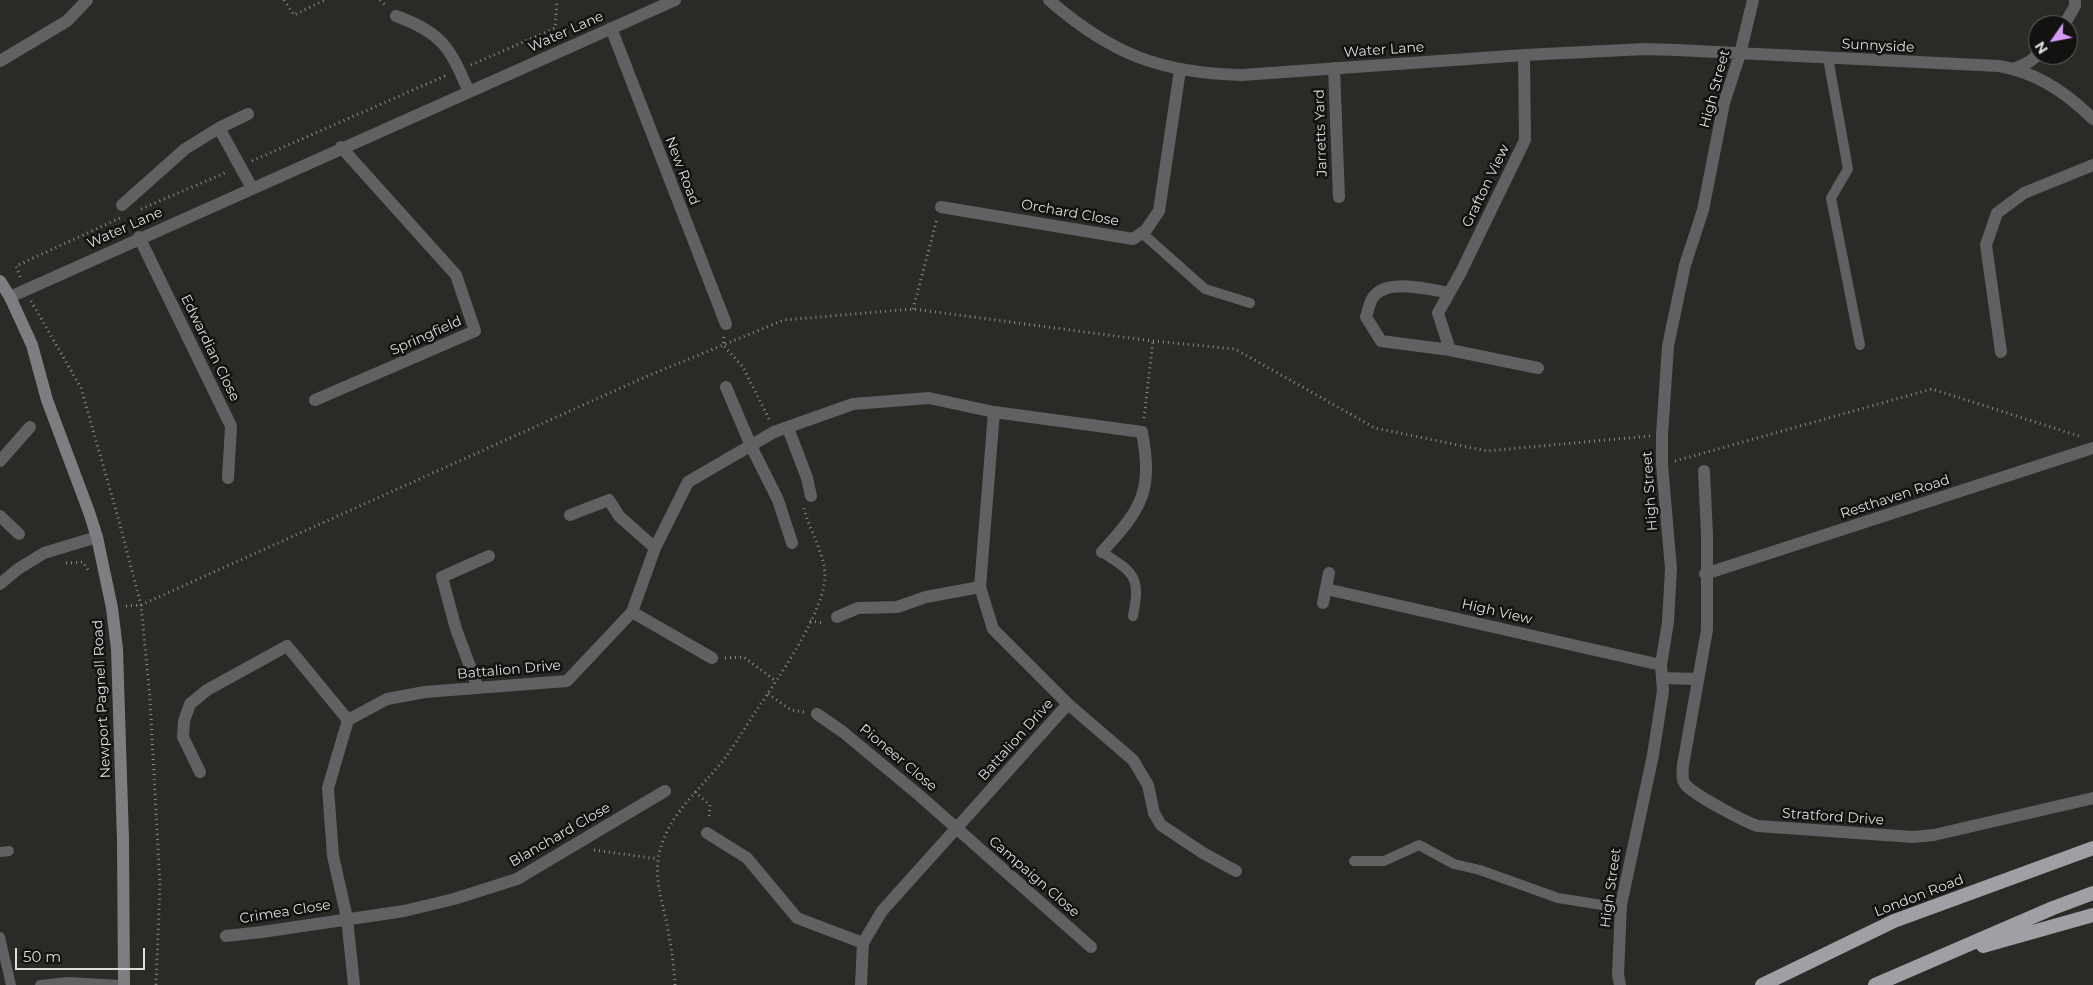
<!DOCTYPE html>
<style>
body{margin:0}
#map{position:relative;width:2093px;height:985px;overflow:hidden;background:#292b26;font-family:Montserrat,sans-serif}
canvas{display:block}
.north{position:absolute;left:2028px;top:15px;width:50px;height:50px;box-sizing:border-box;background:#121311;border:1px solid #636461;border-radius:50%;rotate:237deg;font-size:14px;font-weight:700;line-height:20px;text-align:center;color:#dcdeda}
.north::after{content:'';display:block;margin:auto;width:18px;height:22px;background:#d79bf9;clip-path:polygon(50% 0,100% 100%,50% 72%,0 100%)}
.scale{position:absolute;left:15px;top:948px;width:130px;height:22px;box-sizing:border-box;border:2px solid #dcdeda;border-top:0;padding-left:6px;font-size:15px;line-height:18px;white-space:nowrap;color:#dcdeda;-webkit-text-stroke:4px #121311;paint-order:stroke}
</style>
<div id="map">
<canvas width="2093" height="985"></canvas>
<div class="north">N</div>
<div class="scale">50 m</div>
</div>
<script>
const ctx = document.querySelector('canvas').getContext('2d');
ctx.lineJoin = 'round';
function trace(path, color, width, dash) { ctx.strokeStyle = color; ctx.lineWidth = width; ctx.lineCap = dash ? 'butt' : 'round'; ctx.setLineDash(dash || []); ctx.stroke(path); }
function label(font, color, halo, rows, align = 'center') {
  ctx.font = font + ' Montserrat,sans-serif'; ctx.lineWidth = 5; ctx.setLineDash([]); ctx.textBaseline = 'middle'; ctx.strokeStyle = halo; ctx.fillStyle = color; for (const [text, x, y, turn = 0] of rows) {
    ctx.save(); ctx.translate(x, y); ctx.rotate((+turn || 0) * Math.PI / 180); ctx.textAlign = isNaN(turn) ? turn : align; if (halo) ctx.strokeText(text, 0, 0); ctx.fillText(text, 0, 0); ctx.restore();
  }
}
trace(new Path2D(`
 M284,0L294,15L325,0
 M380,0L387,7
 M471,65L555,28L557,0
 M252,161L447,75
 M141,209L227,172
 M20,277L16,266L120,218
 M31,301L81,388L117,514L141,605L150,699L160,885L156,985
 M913,309L937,219
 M724,337L723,345L743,367L769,419
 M1144,418L1153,341
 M1675,461L1932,389L2079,436
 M66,563L83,562L88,570
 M126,606L141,605L645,377L784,320L913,309L1153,341L1235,349L1375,428L1487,451L1650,436
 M810,621L824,623
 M725,658L744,657L776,681
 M768,694L791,710L804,712
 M695,792L710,805L709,820
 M594,850L658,859
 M675,985C674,965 671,945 667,925C662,900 653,876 660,850C670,812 702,788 725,758C736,743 746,726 756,711C777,680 827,609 825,573C823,550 809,530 804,508`), '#8a8c88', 3, [1, 4]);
trace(new Path2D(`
 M1828,58L1848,169L1831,198L1860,345
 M1142,233L1205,289L1250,303
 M1102,552C1134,573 1141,576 1133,616
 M0,852L9,851
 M1354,861H1384L1419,845L1454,864L1480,870L1558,898L1621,908
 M0,937L11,985
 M40,985L67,982L122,985`), '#616063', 10);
trace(new Path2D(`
 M1049,0C1111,54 1160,73 1242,75L1524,55L1645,49L1677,50L1999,66C2036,72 2067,93 2093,119
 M396,16C443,33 450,48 469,92
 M2064,25L2075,6V0
 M611,28L726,324
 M0,61L67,21L87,0
 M1334,68L1339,197
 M2014,69L2029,62L2038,55
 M219,128L248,114
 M122,205L185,149L219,128L252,188
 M941,207L1133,239L1146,230L1159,211L1180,70
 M139,237L231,426L228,478
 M1449,293C1429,289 1384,277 1372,299C1369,304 1368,312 1366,317L1381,341L1450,350L1538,368
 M10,297C231,196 453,98 675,0
 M1450,350L1438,313L1461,272L1525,140L1524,55
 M2001,352L1986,245L1997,213L2024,193L2093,165
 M726,387L751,446L778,500L792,543
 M315,400L475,331L456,275L341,147
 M994,412L1142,432C1153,492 1142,508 1102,552
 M788,428L807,478L811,496
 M0,461L30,427
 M1704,471L1707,534V630L1683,765C1683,771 1681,779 1685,784C1692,794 1745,822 1758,826L1913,837L1934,835L2093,798
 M570,515L609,500L619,516L655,548
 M0,516L19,534
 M1705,574L2093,448
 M0,584L18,569L44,553L97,537
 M1326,589L1661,665
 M1323,603L1329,573
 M632,612L712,658
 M837,617L858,608L897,607L926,597L980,587
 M1663,678L1698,679
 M478,688L456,629L442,577L489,556
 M1068,704L1133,760L1148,785L1154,813L1161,825L1203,853L1236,871
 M817,714L843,732L920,796L1091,947
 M200,772L183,737L184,721L190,704L207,690L287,646L348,720
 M707,833L747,858L797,918L863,943
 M226,936L262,932L404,911L454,899L517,879L665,791
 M354,985L347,918L333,856L328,788L348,720L387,699L425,692L567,681L632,612L655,548L688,482L774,432L853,404L929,398L994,412L980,587L993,629L1068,704L882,911L863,943L861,985
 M1620,985L1618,975L1621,905L1653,755L1663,691L1661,665L1668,622L1671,569L1662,464V435L1668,346L1685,265L1703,210L1724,103L1740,54L1753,0`), '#616063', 12);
trace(new Path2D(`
 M0,281L10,297L32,345L47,400L89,512L97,537L112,608L117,649L123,840L124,985`), '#807d82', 12);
trace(new Path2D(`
 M1983,946L2093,915
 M1762,985L1894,921L2093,848
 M1875,985L2053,908L2093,893`), '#a29ea5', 14);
label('14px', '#dcdeda', '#121311', [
 ["Water Lane",566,32,-24],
 ["Sunnyside",1878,46,3],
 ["Water Lane",1384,50,-4],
 ["High Street",1715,89,-75],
 ["Jarretts Yard",1321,133,-92],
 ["New Road",682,171,69],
 ["Grafton View",1486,186,-64],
 ["Orchard Close",1070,213,10],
 ["Water Lane",125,228,-24],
 ["Springfield",426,336,-24],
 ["Edwardian Close",210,348,64],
 ["High Street",1650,491,-94],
 ["Resthaven Road",1895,497,-18],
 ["High View",1497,612,13],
 ["Battalion Drive",509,670,-5],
 ["Newport Pagnell Road",102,699,-93],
 ["Battalion Drive",1016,740,-48],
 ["Pioneer Close",898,758,40],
 ["Stratford Drive",1833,817,4],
 ["Blanchard Close",560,835,-30],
 ["Campaign Close",1034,877,41],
 ["High Street",1611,888,-82],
 ["London Road",1919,896,-21],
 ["Crimea Close",285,912,-9]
]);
</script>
